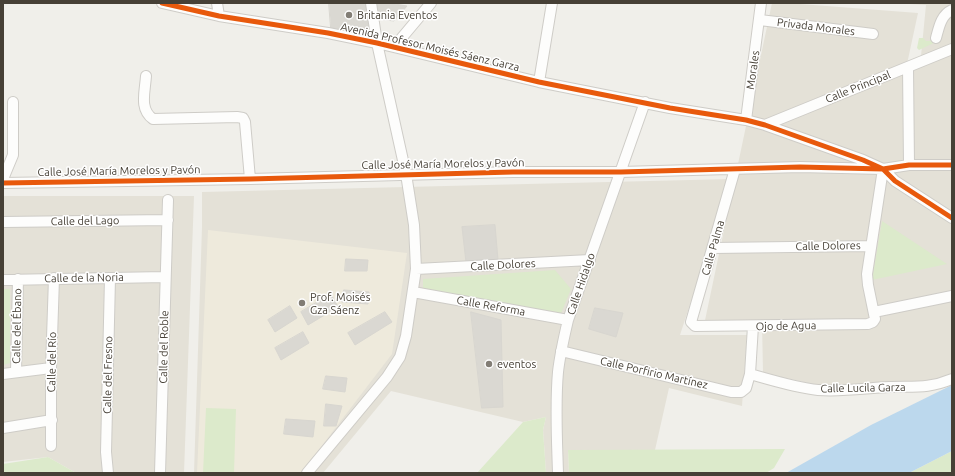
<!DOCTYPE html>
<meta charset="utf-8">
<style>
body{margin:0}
#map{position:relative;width:955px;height:476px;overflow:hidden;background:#f0efea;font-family:Ubuntu,sans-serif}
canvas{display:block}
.frame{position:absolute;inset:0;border:4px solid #464036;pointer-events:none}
</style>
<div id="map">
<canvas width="955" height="476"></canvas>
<div class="frame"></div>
</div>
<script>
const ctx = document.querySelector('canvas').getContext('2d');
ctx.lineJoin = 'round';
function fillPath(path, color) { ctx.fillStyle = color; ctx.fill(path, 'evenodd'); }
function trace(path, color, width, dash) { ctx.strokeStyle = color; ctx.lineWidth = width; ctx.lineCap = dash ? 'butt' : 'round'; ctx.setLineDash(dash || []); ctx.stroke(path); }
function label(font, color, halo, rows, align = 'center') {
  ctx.font = font + ' Ubuntu,sans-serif'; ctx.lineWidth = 3; ctx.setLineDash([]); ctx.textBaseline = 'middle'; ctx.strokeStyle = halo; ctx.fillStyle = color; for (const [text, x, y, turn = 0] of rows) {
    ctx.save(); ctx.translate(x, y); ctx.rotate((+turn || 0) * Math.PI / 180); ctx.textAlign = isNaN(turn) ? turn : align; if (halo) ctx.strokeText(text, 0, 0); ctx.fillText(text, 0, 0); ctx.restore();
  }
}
fillPath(new Path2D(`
 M772,3H787L918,13L907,64L952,47V375L947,378L840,390L763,373L762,322L704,325Z
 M892,3H952V44L921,56L926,5Z
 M731,179L680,335H747L742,406L669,388L655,450H568L569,473H546L543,430L546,417L523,422L391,391L323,473H194L202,227V192Z
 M3,196H194L184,473H76L48,457L3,462Z`), '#e4e1d7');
fillPath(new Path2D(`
 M208,230L407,253L392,354L301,473H197Z`), '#eeeadc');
fillPath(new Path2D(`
 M919,38H923L926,41H929L936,38L938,41L919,50L917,48Z
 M882,221L947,264L872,280Z
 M555,270L571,289L560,316L423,289V279Z
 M3,289H10V363L3,365Z
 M206,408L236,409L234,473H203Z
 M546,417L543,430L546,473H477L523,422Z
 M785,449L774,468L766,473H569L568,450Z
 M952,451V473H909Z
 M48,457L76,473H3V464Z`), '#dceacb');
fillPath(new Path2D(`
 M952,385V451L909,473H786L871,425Z`), '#bcd8ed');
const building = new Path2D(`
 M329,3H366L369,33L331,28Z
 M376,3H389L407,6L394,21L378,19Z
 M495,225L498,260L466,262L462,227Z
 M346,259L368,260L367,271H345Z
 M344,290L369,292L368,304L342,302Z
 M331,294L338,307L308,325L301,312Z
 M290,306L297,318L275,332L268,320Z
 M595,308L623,313L616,337L589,329Z
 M385,312L392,322L355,345L348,333Z
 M471,312L501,320L503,407L482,408Z
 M303,332L309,343L281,360L275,348Z
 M326,376L347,378L345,392L323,389Z
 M326,404L342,406L336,426H324Z
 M286,419L315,421L313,437L284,434Z`);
fillPath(building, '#dad8d2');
trace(building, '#d8d6d0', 1);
const minor = new Path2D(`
 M162,3L219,16L328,33L377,43L539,82L670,108L746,120L765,125L863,160L883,169L895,181L952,218
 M217,3L219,16
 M760,20L873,34
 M936,38C939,27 941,15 952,10
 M394,47L431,3
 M908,67L909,165
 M146,76C145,92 139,109 153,119L237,117L243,118L245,122L250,179
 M539,82L552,3
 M746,120L761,3
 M765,125L952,49
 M735,169L691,322L695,326L868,324L873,322L875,319L868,285L867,274L883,169
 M3,179L13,155V102
 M3,183L250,179L513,172H621L800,167L883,169L909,165H952
 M3,222L168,220
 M713,248L871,246
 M416,269L590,260
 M3,280L165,277
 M413,292L568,320
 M874,312L952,296
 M561,351L731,392H741L746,388L750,374L753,326
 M16,372L18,279
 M3,374L51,368
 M750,374C771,380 797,388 818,390C842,392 866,388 889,387C914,386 928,389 952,379
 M3,428L52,420
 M51,446V368L54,278
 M108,473L106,452L110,278
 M160,473L168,200
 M307,473L387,377L400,357L406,336L416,269L414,225L406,174L377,43L371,3
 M558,473C557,439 555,405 558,372C560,354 564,337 568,320L645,102`);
trace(minor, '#ceccc7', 12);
trace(minor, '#fdfdfc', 10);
trace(new Path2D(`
 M162,3L219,16L328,33L377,43L539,82L670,108L746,120L765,125L863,160L883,169L895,181L952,218
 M3,183L250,179L513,172H621L800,167L883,169L909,165H952`), '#e8590c', 5);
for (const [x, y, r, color] of [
 [349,15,4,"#827d75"],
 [302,303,4,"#827d75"],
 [489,364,4,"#827d75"]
]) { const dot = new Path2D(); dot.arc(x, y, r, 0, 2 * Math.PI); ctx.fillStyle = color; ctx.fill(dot); trace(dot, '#fff', 1.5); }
label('11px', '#464036', '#fff', [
 ["Britania Eventos",357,15],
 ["Prof. Moisés",310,297],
 ["Gza Sáenz",310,310],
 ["eventos",497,364]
], 'left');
label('11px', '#464036', '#fff', [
 ["Privada Morales",816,27,7],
 ["Avenida Profesor Moisés Sáenz Garza",430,47,13],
 ["Morales",753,70,-82],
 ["Calle Principal",858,87,-22],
 ["Calle José María Morelos y Pavón",443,164,-1],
 ["Calle José María Morelos y Pavón",119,171,-1],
 ["Calle del Lago",85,221,-1],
 ["Calle Dolores",828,246,-1],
 ["Calle Palma",713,248,-74],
 ["Calle Dolores",503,265,-3],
 ["Calle de la Noria",84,278,-1],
 ["Calle Hidalgo",581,284,-71],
 ["Calle Reforma",491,306,10],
 ["Calle del Ébano",17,326,-89],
 ["Ojo de Agua",786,326,-1],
 ["Calle del Roble",164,347,-89],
 ["Calle del Río",52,362,-89],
 ["Calle Porfirio Martínez",654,373,13],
 ["Calle del Fresno",108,375,-89],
 ["Calle Lucila Garza",863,388,-1]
]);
</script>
